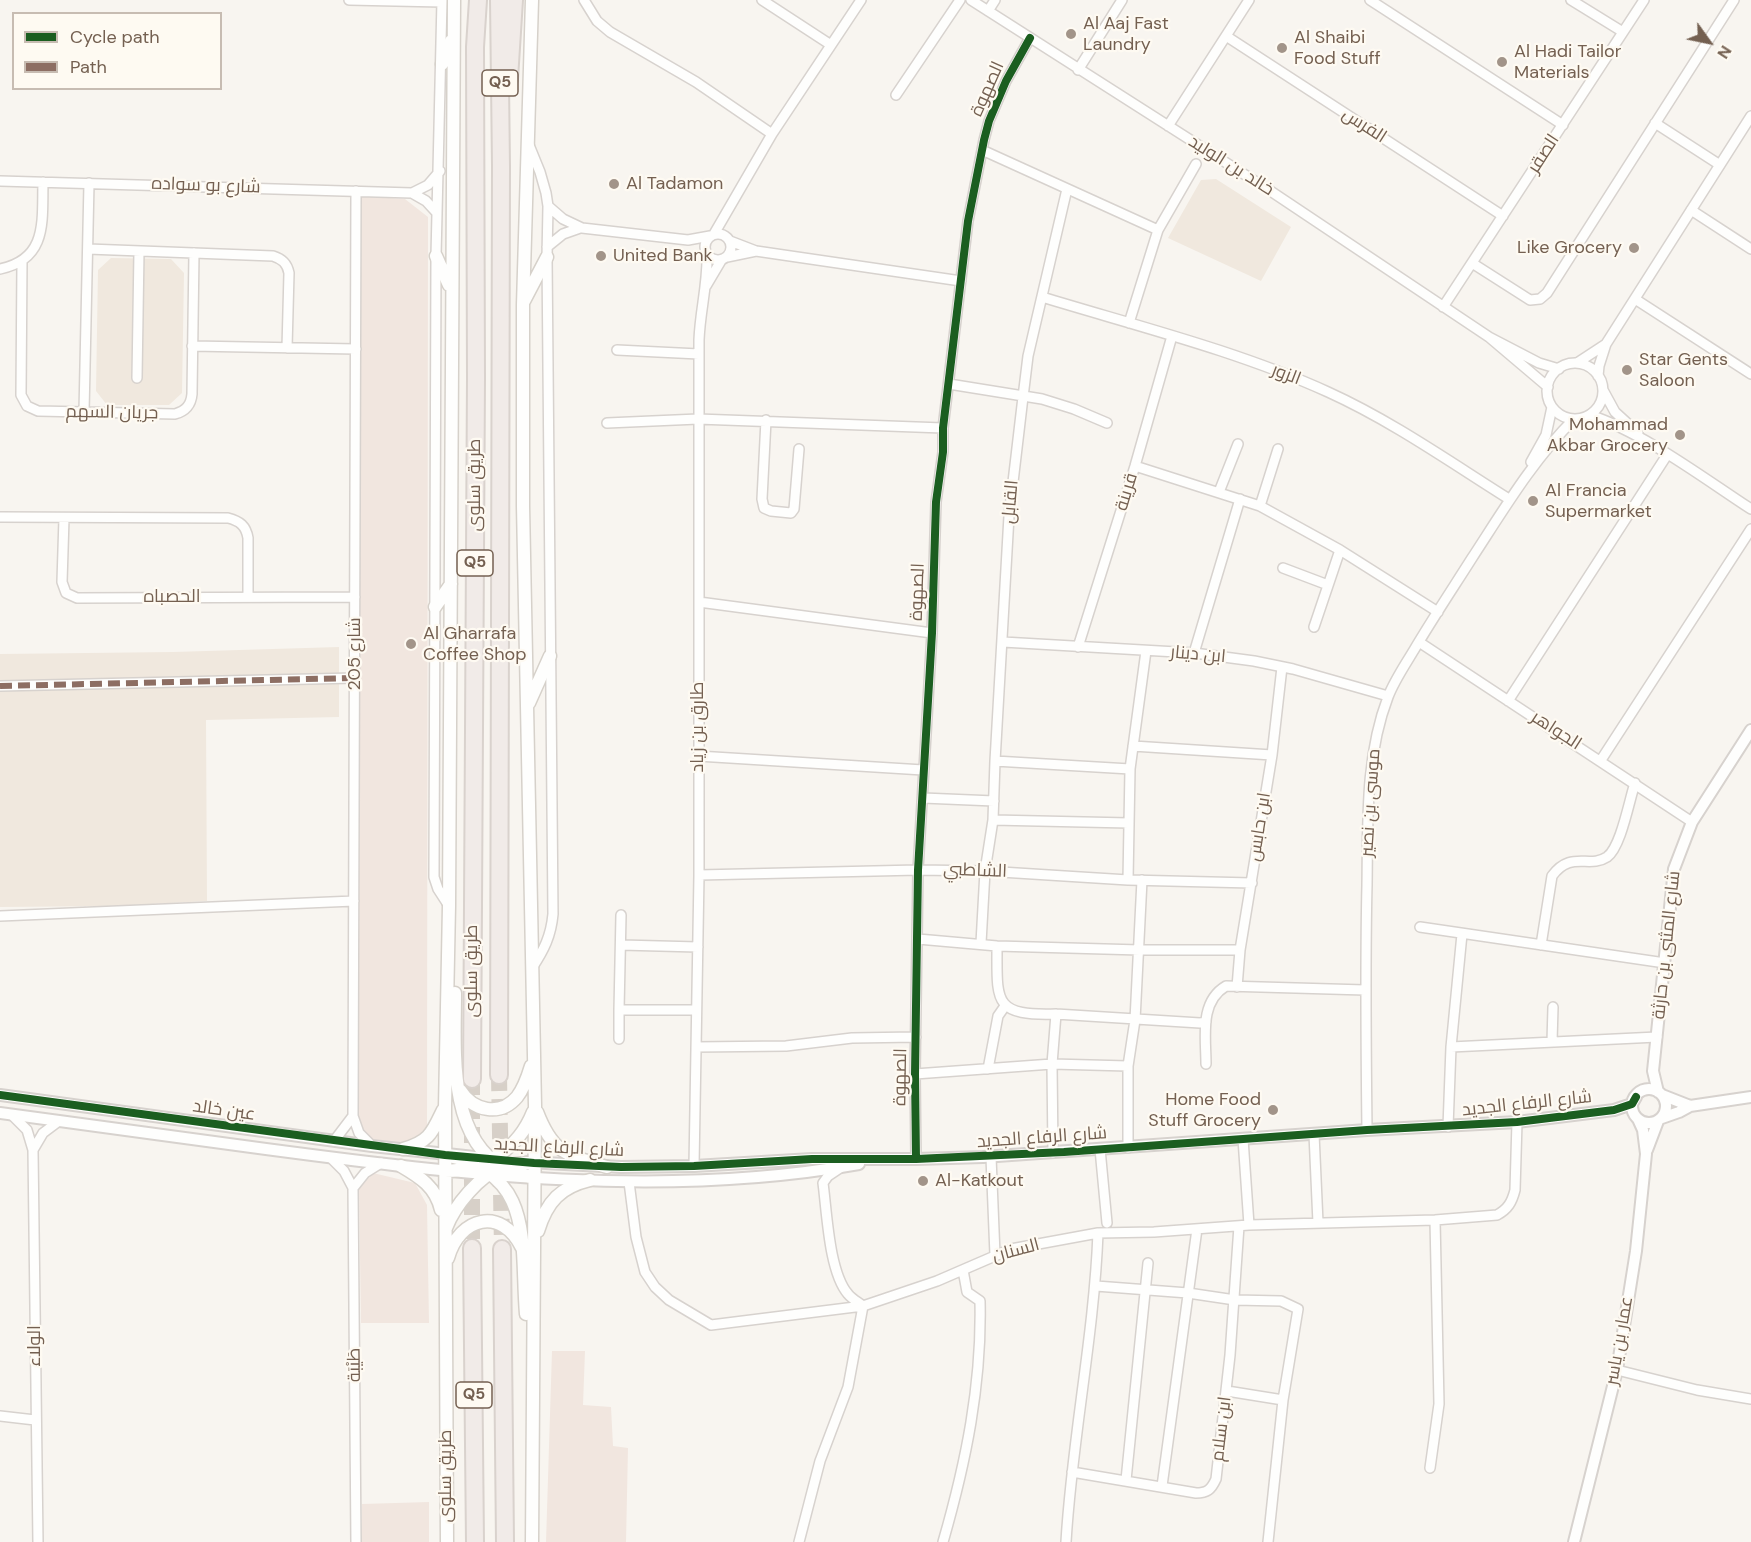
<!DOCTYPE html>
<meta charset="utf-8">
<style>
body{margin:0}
#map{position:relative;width:1751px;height:1542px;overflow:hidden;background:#f8f5f0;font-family:"DM Sans",sans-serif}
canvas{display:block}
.legend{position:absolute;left:12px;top:12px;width:210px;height:78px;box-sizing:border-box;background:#fefaf2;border:2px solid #c7bcb2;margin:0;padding:8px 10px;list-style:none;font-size:18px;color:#746051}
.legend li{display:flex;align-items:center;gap:12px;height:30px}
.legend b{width:30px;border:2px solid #c7bcb2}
.north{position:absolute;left:1679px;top:12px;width:60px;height:60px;-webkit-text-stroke:4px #fefaf2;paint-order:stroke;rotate:123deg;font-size:16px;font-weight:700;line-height:24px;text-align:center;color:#746051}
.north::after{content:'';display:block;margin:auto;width:21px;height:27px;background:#746051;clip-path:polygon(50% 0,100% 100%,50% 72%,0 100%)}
</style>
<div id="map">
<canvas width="1751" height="1542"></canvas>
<ul class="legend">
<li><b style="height:8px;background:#1b5e20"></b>Cycle path</li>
<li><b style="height:8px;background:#8d6e63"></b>Path</li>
</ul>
<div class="north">N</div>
</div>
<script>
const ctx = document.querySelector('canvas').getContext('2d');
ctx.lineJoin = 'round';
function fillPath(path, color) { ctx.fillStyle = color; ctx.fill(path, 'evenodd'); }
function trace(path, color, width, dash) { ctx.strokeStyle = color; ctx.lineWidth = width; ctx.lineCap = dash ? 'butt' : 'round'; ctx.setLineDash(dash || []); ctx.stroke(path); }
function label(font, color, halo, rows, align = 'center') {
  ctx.font = font + ' "DM Sans",Cairo,sans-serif'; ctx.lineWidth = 4.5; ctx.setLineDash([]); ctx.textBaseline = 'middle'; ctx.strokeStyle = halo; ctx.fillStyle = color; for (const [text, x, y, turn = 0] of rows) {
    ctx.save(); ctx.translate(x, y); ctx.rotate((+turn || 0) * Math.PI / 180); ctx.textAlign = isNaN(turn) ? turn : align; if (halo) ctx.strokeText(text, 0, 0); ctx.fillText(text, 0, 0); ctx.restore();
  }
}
fillPath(new Path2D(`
 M1216,179L1291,227L1261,281L1168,238L1201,180Z
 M111,258L171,259L184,273L182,393L169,405H107L96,391L98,270Z
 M339,647V717L206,720L207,901L115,906L0,907V654L173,652Z`), '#f0e8de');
fillPath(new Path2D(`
 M361,196L405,199L428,217L427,1132L405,1145L374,1140L363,1131L358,1118Z
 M373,1173L415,1183L427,1205L429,1323H361L359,1189Z
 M552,1351H585L583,1405L611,1407L613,1446L628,1448L626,1542H546Z
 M429,1502V1542H362V1504Z`), '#f1e6df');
trace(new Path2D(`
 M499,1075L502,1249
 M472,1079V1248`), '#d7d0c8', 16, [16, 8]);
const minor = new Path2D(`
 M349,0L442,2
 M442,0L436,256L434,877L438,889L449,906
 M584,0L597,21L610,32L696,82L772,134
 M762,0L831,45
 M971,0L1272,192L1489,337
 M1370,0L1563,125
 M1571,0L1623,32
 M988,11L995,0
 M1226,36L1503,216
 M1078,70L1122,0
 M896,95L960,0
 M1655,123L1720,165
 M1168,126L1249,0
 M529,145L540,172L546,193L548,206L547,257L553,914C551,936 544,950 532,968
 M982,150L1158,230
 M0,181L412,193L428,185L440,171
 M356,191L353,1116L359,1133L372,1146
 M412,193L426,201L437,213
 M548,206L563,219L582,228L688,240L710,236
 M1691,210L1751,249
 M705 247a13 13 0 1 1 26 0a13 13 0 1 1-26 0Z
 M714,234L772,134L861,0
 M730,241L756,251L961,281
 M547,247L563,234L580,228
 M88,249L273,256C282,259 287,263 289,273L287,348
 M727,257L756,251
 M22,261L21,395L27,406L38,411L175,414C186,411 191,405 192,394L194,253
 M1472,263L1530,300L1540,299L1547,293L1734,0
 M0,269C48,259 42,221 43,182
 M706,286L722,259
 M1042,297C1137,326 1238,351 1328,392C1392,421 1450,462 1509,499
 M1635,299L1751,374
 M1443,307L1644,0
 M1129,323L1158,230L1196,164
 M192,346L356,349
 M617,350L699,354
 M1577,363L1606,344
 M1547 391a28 28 0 1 1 56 0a28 28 0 1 1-56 0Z
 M1598,376L1599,366L1606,344L1751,116
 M137,378L139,251
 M949,384L1042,399L1074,409L1107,423
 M1548,387L1489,337L1539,363L1559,369
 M1603,390L1615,412L1638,433
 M84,412L89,183
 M1590,415C1644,433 1702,477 1751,509
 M766,420L762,499L764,508L771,511L791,513L794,509L799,449
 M607,423L698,419L943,428
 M1531,462L1546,435L1552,407
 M1135,466L1260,506L1340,550L1438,612
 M1219,492L1238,444
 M1260,506L1278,449
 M0,517L228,518C240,521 246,526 248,538V597
 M64,518L62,582L66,593L77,598L355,597
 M1283,568L1328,585
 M699,602L932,633
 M1314,627L1340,550
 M1003,642L1194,653L1254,661L1293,669L1388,696
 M1419,642L1692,822
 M1078,647L1135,466L1172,336
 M1194,653L1240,499
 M0,686L355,678
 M1508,701L1667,455
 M1133,746L1272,755
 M698,756L923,770
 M1601,760L1751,529
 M995,761L1130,769
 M923,798L994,801
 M993,820L1129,823
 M699,875L918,870L985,871L1128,880L1252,883
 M1128,880L1130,769L1146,651
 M621,915L619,1010H696
 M0,916L354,901
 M1420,927L1665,963
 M918,939L997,946L1140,950H1240
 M981,943L985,871L993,820L995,761L1009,516L1023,397L1028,356L1067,189
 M621,945L698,947
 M1541,945L1552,876C1571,850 1589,869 1607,857C1621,847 1629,801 1635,783
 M997,946C997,1002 993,1016 1056,1014L1200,1023L1206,1022
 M1237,987L1240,950L1272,755L1282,667
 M619,1010V1039
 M1552,1042L1553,1007
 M696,1047L786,1046L852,1038L916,1037
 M1451,1047L1657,1037
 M1206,1064C1206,1037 1199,1002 1226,986L1365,990
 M988,1069L998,1016L1005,1006
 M915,1074L1052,1064L1128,1066
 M12,1115L27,1130L33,1150L38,1542
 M1448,1127L1451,1047L1462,934
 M1367,1130C1366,1049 1365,967 1367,885C1368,822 1365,757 1388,697C1394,681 1405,665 1414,650C1433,618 1453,588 1472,558C1504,509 1533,460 1574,419
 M1314,1134L1318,1223
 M1243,1139L1249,1225
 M334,1141L353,1116
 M1128,1148V1066L1135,1020L1142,880
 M1100,1149L1107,1223
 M33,1150L43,1133L59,1121
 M1053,1153L1052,1064L1056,1014
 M991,1157L995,1255
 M331,1158L344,1171L353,1188L356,1542
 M916,1159L915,1074L918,870L932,633L936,502L943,452V428L968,221L984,140L989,121L1006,81L1030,38
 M694,1166L699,875V340C700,311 708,283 707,254
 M840,1168L828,1176L823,1183C827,1213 829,1272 848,1294C852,1299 858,1302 863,1306
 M629,1182L636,1237L645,1272L655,1287L669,1300L711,1325L863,1306L937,1281L1011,1249L1098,1233L1154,1232L1249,1225L1435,1220L1497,1215C1508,1209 1512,1202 1515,1190L1517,1122
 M353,1188L365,1173L381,1163
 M1096,1286L1188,1293L1235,1300L1281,1301L1298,1309L1283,1400L1268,1542
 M1617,1370L1697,1390L1751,1399
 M1227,1391L1283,1400
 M0,1416L35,1420
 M1430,1468L1439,1404L1435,1220
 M1072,1472L1196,1493C1207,1493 1211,1490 1216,1479L1230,1355L1239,1226
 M1126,1480L1148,1263
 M1162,1486L1197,1229
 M799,1542L820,1461L848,1387L863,1306
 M943,1542C966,1462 982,1384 980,1301L967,1292L963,1270
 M1066,1542C1072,1438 1094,1337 1098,1233`);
const tertiary = new Path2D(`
 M1632 1106a17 17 0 1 1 34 0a17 17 0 1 1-34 0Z
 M1658,1092L1653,1071L1674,869L1692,822L1751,730
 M0,1095L372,1146L493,1159
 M1662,1095L1690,1106
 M0,1113C89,1125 177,1137 266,1149C462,1175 662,1199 859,1164
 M1662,1118L1679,1112L1690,1106L1751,1097
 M1647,1150L1658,1121
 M527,1162L621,1167L694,1166L812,1159H916L983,1157L1367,1130L1517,1122L1614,1110L1632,1104L1636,1097
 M1574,1542L1617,1370L1636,1251L1646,1154L1643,1130L1638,1119`);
const secondary = new Path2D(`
 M532,0L523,305V506L535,1105L532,1542
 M442,64L451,41
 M436,256L449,285
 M524,301L547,257
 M435,607L451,584
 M529,703L550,656
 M455,993C455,1047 447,1138 504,1168C513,1173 524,1175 535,1178
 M460,1090C473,1111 500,1117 517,1097C524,1088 528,1076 531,1066
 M537,1112C553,1154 567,1155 607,1167
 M403,1149C429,1142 432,1133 443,1110
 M445,1155C536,1174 520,1243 526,1314
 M401,1166C420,1177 436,1187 441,1210
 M445,1171C484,1170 518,1150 533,1112
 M446,1228C455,1205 479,1176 502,1167C512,1163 524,1163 534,1163
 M538,1231C547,1201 561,1187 590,1180
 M448,1258C459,1217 502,1206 522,1248
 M447,1542L445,1107L449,906L454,0`);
const motorway = new Path2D(`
 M499,0L501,166L499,1075
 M509,79L514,0
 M472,1079L476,378L475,47L478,0
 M472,1248L475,1542
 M502,1249L505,1542`);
trace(minor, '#d7d2ce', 12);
trace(tertiary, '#d7d2ce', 14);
trace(secondary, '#d6d1ca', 15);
trace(motorway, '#d9d2cd', 20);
trace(minor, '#fefefd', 9);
trace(tertiary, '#fefefd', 10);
trace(secondary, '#fefefd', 12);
trace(motorway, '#f1ebe8', 16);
trace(new Path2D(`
 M0,686L355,678`), '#8d6e63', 6, [12, 6]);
trace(new Path2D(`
 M0,1095L445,1155L534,1163L621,1167L694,1166L812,1159H916L1064,1152L1367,1130L1517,1122L1614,1110L1632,1104L1636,1097
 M916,1159L915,1074L918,870L932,633L936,502L943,452V428L968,221L984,140L989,121L1006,81L1030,38`), '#1b5e20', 8);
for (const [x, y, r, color] of [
 [1071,34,6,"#a29489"],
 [1282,48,6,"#a29489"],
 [1502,62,6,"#a29489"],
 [614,184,6,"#a29489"],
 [1634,248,6,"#a29489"],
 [601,256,6,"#a29489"],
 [1627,370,6,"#a29489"],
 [1680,435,6,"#a29489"],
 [1533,501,6,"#a29489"],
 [411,644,6,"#a29489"],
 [1273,1110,6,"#a29489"],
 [923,1181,6,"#a29489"]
]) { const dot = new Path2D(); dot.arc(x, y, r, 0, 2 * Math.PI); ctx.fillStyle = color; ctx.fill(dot); trace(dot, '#fefaf2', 2); }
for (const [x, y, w] of [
 [500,83,36],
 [475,563,36],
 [474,1395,36]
]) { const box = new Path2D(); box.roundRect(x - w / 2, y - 13, w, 26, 4.5); ctx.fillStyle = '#fefaf2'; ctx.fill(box); trace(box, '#746051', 1.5); }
label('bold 16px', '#746051', null, [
 ["Q5",500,83],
 ["Q5",475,563],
 ["Q5",474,1395]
]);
label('18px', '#746051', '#fefaf2', [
 ["Al Aaj Fast",1083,24],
 ["Laundry",1083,45],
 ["Al Shaibi",1294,38],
 ["Food Stuff",1294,59],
 ["Al Hadi Tailor",1514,52],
 ["Materials",1514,73],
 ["Al Tadamon",626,184],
 ["Like Grocery",1622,248,"right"],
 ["United Bank",613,256],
 ["Star Gents",1639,360],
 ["Saloon",1639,381],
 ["Mohammad",1668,425,"right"],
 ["Akbar Grocery",1668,446,"right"],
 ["Al Francia",1545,491],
 ["Supermarket",1545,512],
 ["Al Gharrafa",423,634],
 ["Coffee Shop",423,655],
 ["Home Food",1261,1100,"right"],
 ["Stuff Grocery",1261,1121,"right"],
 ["Al-Katkout",935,1181]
], 'left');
label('18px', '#746051', '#fefaf2', [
 ["الصهوة",988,89,-66],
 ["الفرس",1364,126,33],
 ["الصقر",1544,154,-57],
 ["خالد بن الوليد",1231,166,32],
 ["شارع بو سواده",206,186,2],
 ["الزور",1286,375,21],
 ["جريان السهم",112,413,1],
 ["طريق سلوى",475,485,-90],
 ["قرينة",1127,492,-73],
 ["القابل",1011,502,-85],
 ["الصهوة",918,592,-88],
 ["الحصباه",172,597],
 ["شارع 205",355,654,-90],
 ["ابن دينار",1198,655,5],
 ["طارق بن زياد",698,727,-90],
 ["الجواهر",1556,731,33],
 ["موسى بن نصير",1371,803,-86],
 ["ابن حابس",1260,827,-81],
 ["الشاطبي",975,871,2],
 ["شارع المثنى بن حارثة",1667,945,-84],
 ["طريق سلوى",472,971,-90],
 ["الصهوة",901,1077,-89],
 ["شارع الرفاع الجديد",1527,1104,-6],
 ["عين خالد",224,1111,8],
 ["شارع الرفاع الجديد",1042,1138,-4],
 ["شارع الرفاع الجديد",559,1148,3],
 ["السنان",1016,1251,-15],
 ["عمار بن ياسر",1620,1341,-80],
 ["الولاء",35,1346,-90],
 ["طَيْبَة",355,1365,-91],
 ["ابن سلام",1222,1429,-83],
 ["طريق سلوى",446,1476,-90]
]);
</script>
